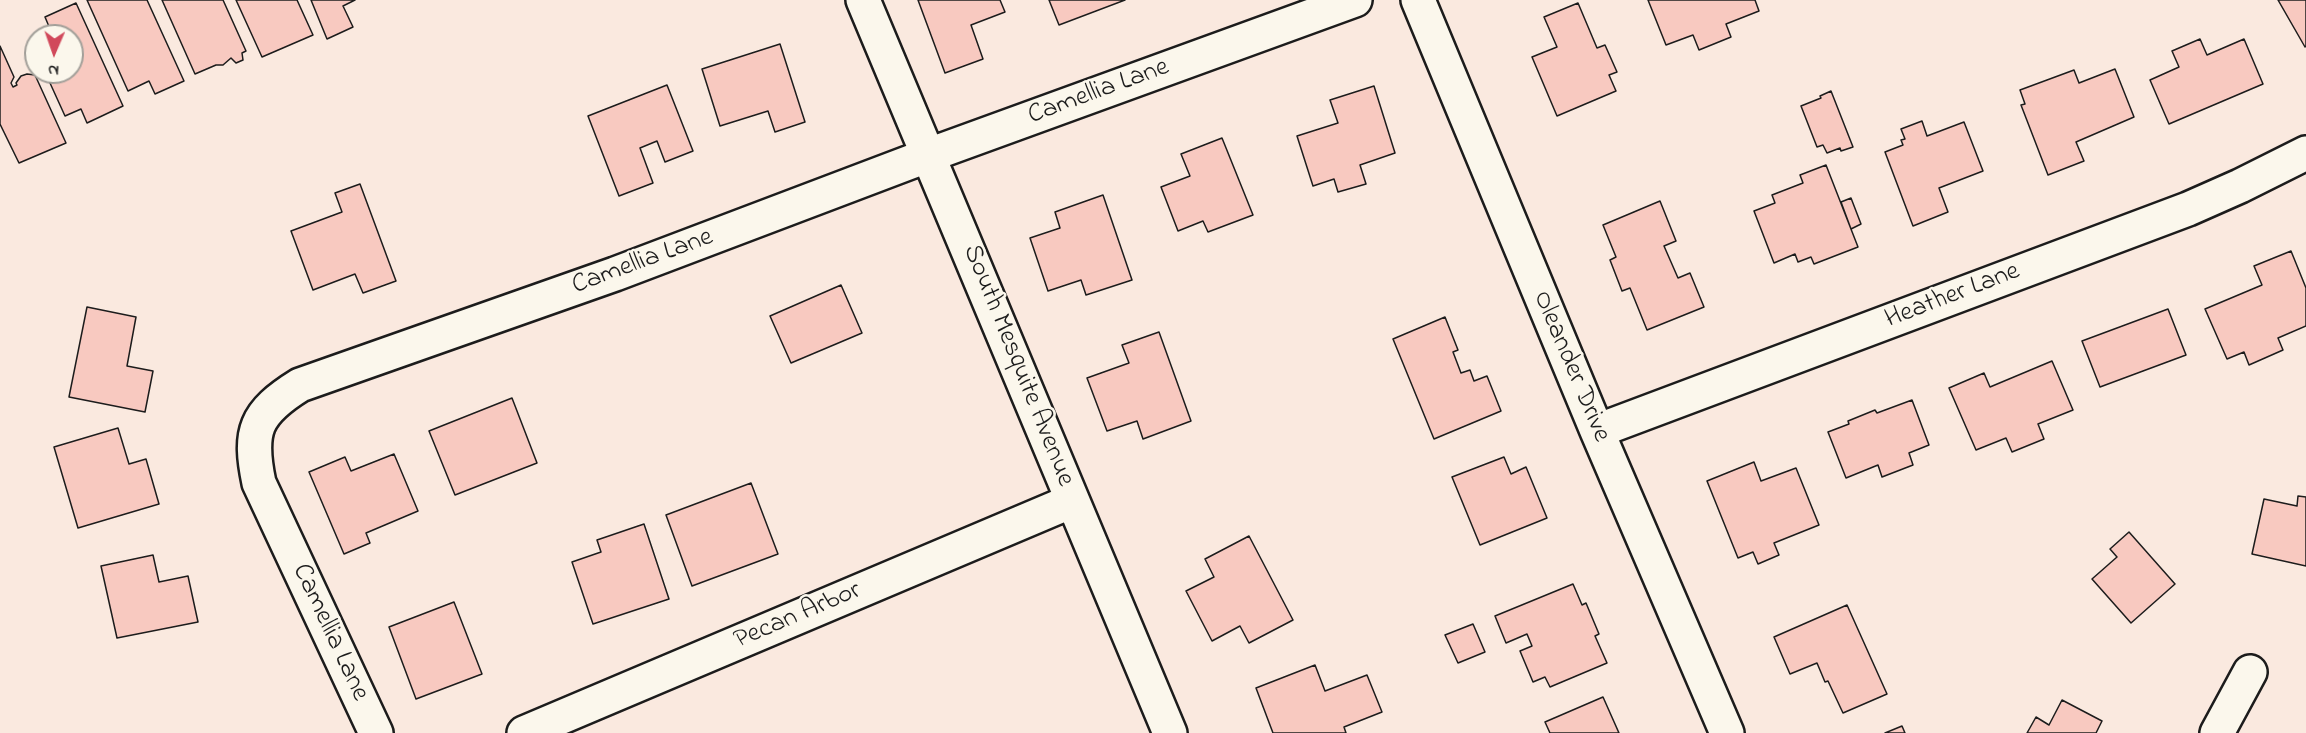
<!DOCTYPE html>
<style>
body{margin:0}
#map{position:relative;width:2306px;height:733px;overflow:hidden;background:#fae9df;font-family:"Indie Flower",sans-serif}
canvas{display:block}
.north{position:absolute;left:24px;top:24px;width:60px;height:60px;box-sizing:border-box;background:#fbf7ec;border:2px solid #a29f99;border-radius:50%;rotate:182deg;font-size:16px;font-weight:700;line-height:24px;text-align:center;color:#1c1c1c}
.north::after{content:'';display:block;margin:auto;width:21px;height:27px;background:#d1495b;clip-path:polygon(50% 0,100% 100%,50% 72%,0 100%)}
</style>
<div id="map">
<canvas width="2306" height="733"></canvas>
<div class="north">N</div>
</div>
<script>
const ctx = document.querySelector('canvas').getContext('2d');
ctx.lineJoin = 'round';
function fillPath(path, color) { ctx.fillStyle = color; ctx.fill(path, 'evenodd'); }
function trace(path, color, width, dash) { ctx.strokeStyle = color; ctx.lineWidth = width; ctx.lineCap = dash ? 'butt' : 'round'; ctx.setLineDash(dash || []); ctx.stroke(path); }
function label(font, color, halo, rows, align = 'center') {
  ctx.font = font + ' "Indie Flower",sans-serif'; ctx.lineWidth = 5; ctx.setLineDash([]); ctx.textBaseline = 'middle'; ctx.strokeStyle = halo; ctx.fillStyle = color; for (const [text, x, y, turn = 0] of rows) {
    ctx.save(); ctx.translate(x, y); ctx.rotate((+turn || 0) * Math.PI / 180); ctx.textAlign = isNaN(turn) ? turn : align; if (halo) ctx.strokeText(text, 0, 0); ctx.fillText(text, 0, 0); ctx.restore();
  }
}
const building = new Path2D(`
 M87,0H147L184,81L155,94L149,81L128,91Z
 M162,0H223L246,51L242,53L243,60L236,63L231,58L223,65H216L195,74Z
 M236,0H297L313,35L262,57Z
 M311,0H355L343,6L353,27L327,39Z
 M918,0H1000L1005,12L971,25L983,59L945,73Z
 M1049,0H1125L1059,25Z
 M1648,0H1755L1759,11L1726,24L1731,37L1699,50L1693,35L1666,45Z
 M2278,0H2306V46L2305,47Z
 M76,3L123,106L87,123L81,109L65,116L45,72H72V36H53L45,17Z
 M1578,3L1597,48L1605,45L1617,72L1609,75L1616,91L1557,116L1532,57L1557,47L1544,17Z
 M2200,39L2207,55L2244,39L2263,84L2169,124L2150,80L2179,67L2172,51Z
 M780,44L805,122L775,132L768,111L720,126L702,69Z
 M0,46L14,77L11,83L13,87L17,85L16,83L21,76L27,74L35,75L66,143L19,163L0,124Z
 M2115,69L2134,117L2076,142L2084,161L2048,175L2021,105L2025,104L2020,90L2074,70L2079,83Z
 M667,85L693,151L665,162L657,141L640,148L653,183L619,196L588,116Z
 M1374,86L1395,153L1360,165L1366,184L1338,192L1334,179L1313,186L1297,136L1338,123L1330,100Z
 M1831,91L1853,147L1841,151L1840,148L1827,153L1823,145L1817,147L1801,106L1821,98L1820,96Z
 M1922,121L1927,136L1964,122L1983,171L1939,188L1948,212L1913,226L1885,152L1903,145L1901,140L1905,139L1901,129Z
 M1222,138L1253,215L1208,232L1203,221L1178,231L1161,187L1190,176L1181,154Z
 M1826,165L1858,247L1814,264L1811,257L1798,262L1795,254L1774,263L1754,211L1775,203L1772,195L1803,183L1800,175Z
 M360,184L396,281L363,293L355,274L313,290L291,231L342,212L335,193Z
 M1103,195L1132,280L1086,295L1081,280L1048,291L1030,238L1060,228L1055,212Z
 M1851,198L1861,224L1851,229L1841,202Z
 M1660,201L1676,241L1664,246L1678,278L1690,273L1704,307L1647,330L1630,288L1622,291L1610,260L1616,257L1603,225Z
 M2291,251L2306,288V326L2278,338L2283,350L2249,365L2244,352L2227,359L2205,309L2262,285L2254,266Z
 M841,285L862,333L791,363L770,316Z
 M87,307L136,317L127,366L153,371L145,412L69,397Z
 M2168,309L2186,355L2100,387L2082,341Z
 M1445,317L1458,350L1453,352L1461,373L1470,370L1474,381L1487,376L1501,411L1434,439L1393,339Z
 M1159,332L1191,421L1143,439L1137,421L1107,431L1087,378L1129,363L1122,345Z
 M2052,361L2073,410L2038,424L2044,439L2012,452L2006,438L1976,450L1949,388L1984,373L1990,387Z
 M512,398L537,463L455,495L429,431Z
 M1912,400L1929,445L1909,453L1913,465L1882,477L1878,465L1846,478L1828,432L1849,424L1848,421L1875,410L1877,413Z
 M118,428L129,464L146,459L159,504L78,528L54,447Z
 M394,454L418,511L366,533L370,543L344,554L309,472L345,457L351,471Z
 M1504,457L1511,474L1526,467L1547,518L1480,545L1452,477Z
 M1754,462L1761,481L1796,468L1819,525L1774,543L1779,555L1758,564L1753,552L1738,558L1707,481Z
 M751,483L778,554L692,586L666,515Z
 M2298,496L2306,497V566L2252,554L2264,499L2297,506Z
 M644,524L669,599L593,624L572,562L601,552L597,540Z
 M2129,532L2175,584L2131,623L2092,579L2117,557L2110,549Z
 M1249,536L1293,620L1249,643L1240,626L1212,641L1186,591L1214,577L1205,559Z
 M153,555L159,582L188,576L198,622L117,638L101,566Z
 M1573,584L1582,605L1586,603L1599,634L1595,636L1607,663L1550,687L1545,677L1533,682L1520,651L1532,646L1527,634L1506,643L1495,616Z
 M454,602L482,674L416,699L389,627Z
 M1847,605L1887,694L1843,713L1828,681L1825,682L1817,663L1790,674L1774,637Z
 M1473,624L1485,652L1458,663L1445,635Z
 M1315,665L1325,691L1367,675L1382,712L1344,727L1346,733H1273L1256,688Z
 M1603,697L1619,733H1550L1545,722Z
 M2062,700L2102,721L2096,733H2027L2036,717L2049,725Z
 M1902,726L1905,733H1885Z`);
fillPath(building, '#f8c9c0');
trace(building, '#1c1c1c', 1.5);
const minor = new Path2D(`
 M863,0L1170,733
 M1418,0L1597,431L1727,733
 M1597,431L2188,209L2240,186L2306,153
 M376,733L259,483C248,431 255,413 300,385L615,274L929,155L1355,0
 M524,733L1072,501
 M2217,733L2250,672`);
trace(minor, '#1c1c1c', 38);
trace(minor, '#fbf7ec', 33);
label('27px', '#1c1c1c', '#fbf7ec', [
 ["Camellia Lane",1099,93,-20],
 ["Camellia Lane",643,263,-20],
 ["Heather Lane",1953,297,-21],
 ["South Mesquite Avenue",1017,366,68],
 ["Oleander Drive",1570,367,67],
 ["Pecan Arbor",798,617,-23],
 ["Camellia Lane",329,633,65]
]);
</script>
